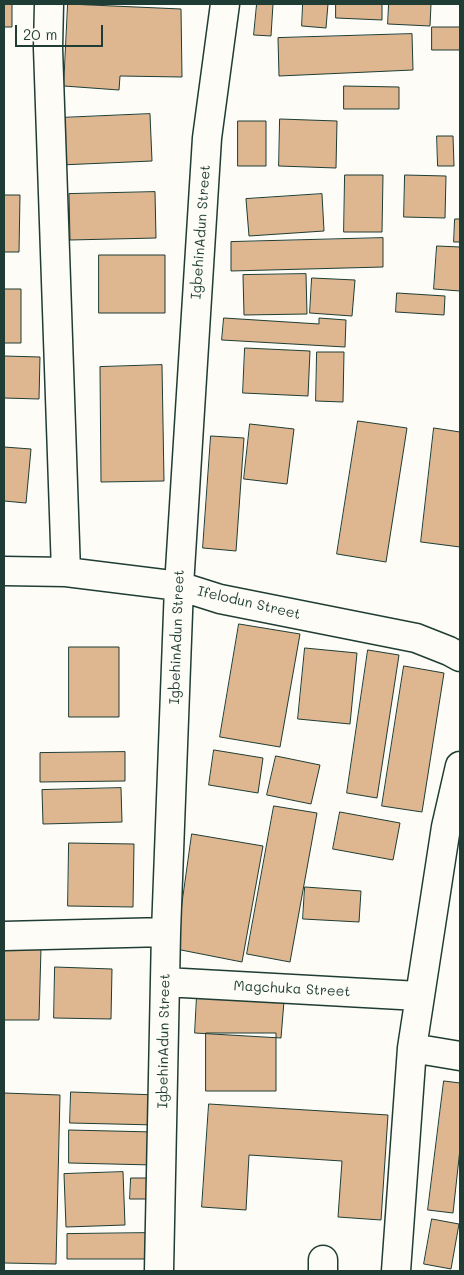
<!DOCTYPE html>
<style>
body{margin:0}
#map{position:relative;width:464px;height:1275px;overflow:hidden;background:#fdfcf7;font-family:Mali,sans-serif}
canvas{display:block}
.frame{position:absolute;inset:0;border:5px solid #1f3d34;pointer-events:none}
.scale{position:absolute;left:15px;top:25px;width:88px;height:22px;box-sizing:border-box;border:2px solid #1f3d34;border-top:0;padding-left:6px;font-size:15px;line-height:18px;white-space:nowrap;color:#1f3d34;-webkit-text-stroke:4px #fdfcf7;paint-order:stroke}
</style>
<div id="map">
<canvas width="464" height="1275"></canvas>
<div class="frame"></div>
<div class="scale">20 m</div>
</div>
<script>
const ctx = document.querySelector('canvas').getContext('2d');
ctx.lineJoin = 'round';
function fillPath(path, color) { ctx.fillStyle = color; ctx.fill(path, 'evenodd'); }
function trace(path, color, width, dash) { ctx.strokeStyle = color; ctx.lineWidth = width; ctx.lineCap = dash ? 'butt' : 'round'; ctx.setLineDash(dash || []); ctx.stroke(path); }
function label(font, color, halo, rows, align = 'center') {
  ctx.font = font + ' Mali,sans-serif'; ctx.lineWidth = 4; ctx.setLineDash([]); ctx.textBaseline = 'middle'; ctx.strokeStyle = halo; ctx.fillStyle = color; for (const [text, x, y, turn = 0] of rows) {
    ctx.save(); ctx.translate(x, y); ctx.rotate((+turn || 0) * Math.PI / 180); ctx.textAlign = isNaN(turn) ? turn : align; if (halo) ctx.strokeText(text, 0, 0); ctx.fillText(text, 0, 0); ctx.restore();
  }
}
const building = new Path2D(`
 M4,4H12V27H4Z
 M68,4L181,9L182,77L120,76L119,90L64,86Z
 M257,4H273L271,36L254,35Z
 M303,4H328L326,28L302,26Z
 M336,4H382V20L336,18Z
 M389,4H431L430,26L388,24Z
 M432,27H460V50H432Z
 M412,34L413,70L279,76L278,38Z
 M344,86L399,87V109H344Z
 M150,114L152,161L60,165L58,118Z
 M280,119L337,121L336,168L279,166Z
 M238,121H266V166H238Z
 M437,136H453L454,166H438Z
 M345,175H383L382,232H344Z
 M405,175L446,176L445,218L404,217Z
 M155,192L156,238L70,240L69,194Z
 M322,194L324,231L249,236L246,199Z
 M4,195H20L19,252H4Z
 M455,219H460V242H454Z
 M383,238V267L231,271V242Z
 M437,246L460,247V291L434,289Z
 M99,255H165V313H99Z
 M306,274L307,314L244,315L243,275Z
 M312,278L355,280L352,316L310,313Z
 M4,289H21V343H4Z
 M397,293L445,296L444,315L396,312Z
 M224,318L319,324V318L346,320L345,347L222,340Z
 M245,348L310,351L308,396L243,393Z
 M317,352H344L343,402L316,401Z
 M4,356L40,357L39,399L4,398Z
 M162,365L164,481L101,482L100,367Z
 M358,421L407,428L386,562L337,554Z
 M250,424L294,429L287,484L244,479Z
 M434,428L460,432V547L421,542Z
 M211,436L244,438L236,551L203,548Z
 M4,447L31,449L26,503L4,501Z
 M239,624L300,634L280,747L220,737Z
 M69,647H119V717H69Z
 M305,648L357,653L350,724L298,719Z
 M368,650L399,655L377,798L347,793Z
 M404,666L444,673L422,812L382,806Z
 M214,750L263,758L258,793L209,785Z
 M125,752V781L40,782V753Z
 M276,756L320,765L311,804L267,795Z
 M121,788L122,822L43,824L42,790Z
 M274,806L317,813L290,962L247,954Z
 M340,812L400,823L393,860L333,849Z
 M192,834L263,846L242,962L176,949Z
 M69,843L134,844L133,907L68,906Z
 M305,887L361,891L359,922L303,919Z
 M4,947L41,948L39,1020H4Z
 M55,967L112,969L111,1019L54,1018Z
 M197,995L284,1001L281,1038L195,1033Z
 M206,1033H276V1091H206Z
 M444,1081L460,1083V1149L453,1213L428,1210Z
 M71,1092L158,1095L157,1125L70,1123Z
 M4,1093L60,1095L56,1264L4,1263Z
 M209,1104L388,1115L381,1220L338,1217L342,1161L249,1155L246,1210L202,1207Z
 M69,1130L154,1132L153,1165L69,1163Z
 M123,1172L125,1225L66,1227L64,1174Z
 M131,1178H157V1199H130Z
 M432,1219L459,1224L451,1269L424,1264Z
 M149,1233V1259H67V1234Z`);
fillPath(building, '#deb68f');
trace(building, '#1f3d34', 1);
const minor = new Path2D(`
 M49,4L48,48L66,572
 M4,571L66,572L179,586L220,599L416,638L449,651L460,657
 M4,936L166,932
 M165,982L419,996
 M412,1048L460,1056
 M159,1271L166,932L179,586L207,138L225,4
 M323,1271V1260
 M396,1271L412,1048L446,827L460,766`);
trace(minor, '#1f3d34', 31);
trace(minor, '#fdfcf7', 28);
label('14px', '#1f3d34', '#fdfcf7', [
 ["IgbehinAdun Street",201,232,-86],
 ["Ifelodun Street",249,603,13],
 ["IgbehinAdun Street",177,637,-88],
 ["Magchuka Street",292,989,3],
 ["IgbehinAdun Street",164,1041,-89]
]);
</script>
